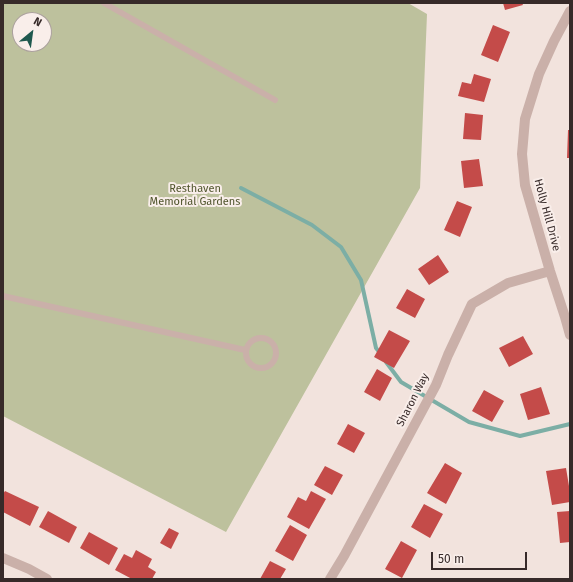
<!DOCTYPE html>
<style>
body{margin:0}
#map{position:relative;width:573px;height:582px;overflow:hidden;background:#f2e3dd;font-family:"Fira Sans",sans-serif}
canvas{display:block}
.frame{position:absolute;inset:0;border:4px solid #372a29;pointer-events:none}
.north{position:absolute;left:12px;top:12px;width:40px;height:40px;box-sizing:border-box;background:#f9eeea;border:1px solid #aba09d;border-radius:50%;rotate:29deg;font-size:11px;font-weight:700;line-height:16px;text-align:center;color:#372a29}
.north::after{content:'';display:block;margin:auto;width:14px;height:18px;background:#1f584e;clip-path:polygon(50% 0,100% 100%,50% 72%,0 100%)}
.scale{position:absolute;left:431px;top:552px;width:96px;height:18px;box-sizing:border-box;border:2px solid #372a29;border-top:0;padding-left:5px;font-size:12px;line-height:14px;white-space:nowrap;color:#372a29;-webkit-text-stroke:3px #f9eeea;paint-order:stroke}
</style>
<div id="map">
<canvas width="573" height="582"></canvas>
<div class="frame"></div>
<div class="north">N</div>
<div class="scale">50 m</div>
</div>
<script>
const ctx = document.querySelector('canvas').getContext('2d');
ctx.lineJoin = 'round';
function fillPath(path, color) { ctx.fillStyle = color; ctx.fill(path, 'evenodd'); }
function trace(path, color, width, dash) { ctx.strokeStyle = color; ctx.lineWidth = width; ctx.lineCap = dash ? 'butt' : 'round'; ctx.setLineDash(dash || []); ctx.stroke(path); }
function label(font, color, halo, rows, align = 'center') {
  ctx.font = font + ' "Fira Sans",sans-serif'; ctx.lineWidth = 4; ctx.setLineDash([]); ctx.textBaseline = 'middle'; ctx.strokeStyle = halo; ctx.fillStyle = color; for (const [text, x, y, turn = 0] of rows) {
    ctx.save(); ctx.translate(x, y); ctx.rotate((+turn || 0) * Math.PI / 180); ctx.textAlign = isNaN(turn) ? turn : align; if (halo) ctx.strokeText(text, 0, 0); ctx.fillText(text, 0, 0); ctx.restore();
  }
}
fillPath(new Path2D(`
 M3,3H408L427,14L420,188L226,532L3,416ZM20,20H44V44H20Z`), '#bdc19d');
trace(new Path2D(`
 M241,188L312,225L341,247L361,280L376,348L380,353
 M386,362L401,382L469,422L520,436L570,424`), '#7caea5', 4);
fillPath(new Path2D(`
 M503,3H522L523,5L505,10Z
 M493,25L510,32L498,62L481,55Z
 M474,74L491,79L484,102L458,96L462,82L471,84Z
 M465,113L483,115L481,140L463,139Z
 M568,130H570V158H567Z
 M479,159L483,186L464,188L461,161Z
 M457,201L472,207L460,237L444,230Z
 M438,255L449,272L429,285L418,269Z
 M407,289L425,299L415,318L396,308Z
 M389,330L410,341L394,368L374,357Z
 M523,336L533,354L509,367L499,348Z
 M377,369L392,378L380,401L364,392Z
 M541,387L550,414L528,420L520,394Z
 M484,390L504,401L492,422L472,411Z
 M348,424L365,433L354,453L337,444Z
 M445,463L462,473L446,504L427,493Z
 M325,466L343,475L332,495L314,485Z
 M566,468L570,492V502L552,505L546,471Z
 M5,491L39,507L30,526L3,512V494Z
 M311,491L326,499L309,529L287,517L298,497L306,501Z
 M424,504L443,514L430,538L411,527Z
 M48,511L77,527L69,543L39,527Z
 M570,511V542L560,543L557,512Z
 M290,525L307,535L293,561L275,551Z
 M169,528L179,533L171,549L160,543Z
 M89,532L118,548L109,565L80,548Z
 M401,541L417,550L402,578L385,569Z
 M136,550L152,559L148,567L156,572L152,579H132L115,570L124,554L132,558Z
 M270,561L286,569L280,579H260Z`), '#c44b49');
trace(new Path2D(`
 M104,3L275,100
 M3,296L245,350
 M246 353a15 15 0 1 1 30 0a15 15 0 1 1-30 0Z`), '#cab0a9', 6);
trace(new Path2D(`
 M570,11L554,41L539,74L525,119L522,154L525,185L550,271L565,317L570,335
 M3,558L29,569L47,579
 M330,579L344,556L436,385L448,355L472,304L508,283L550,271`), '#cab0a9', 10);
label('11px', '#50552d', '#f9eeea', [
 ["Resthaven",195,189],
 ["Memorial Gardens",195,202]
]);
label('11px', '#372a29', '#f9eeea', [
 ["Holly Hill Drive",547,215,75],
 ["Sharon Way",413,400,-63]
]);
</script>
